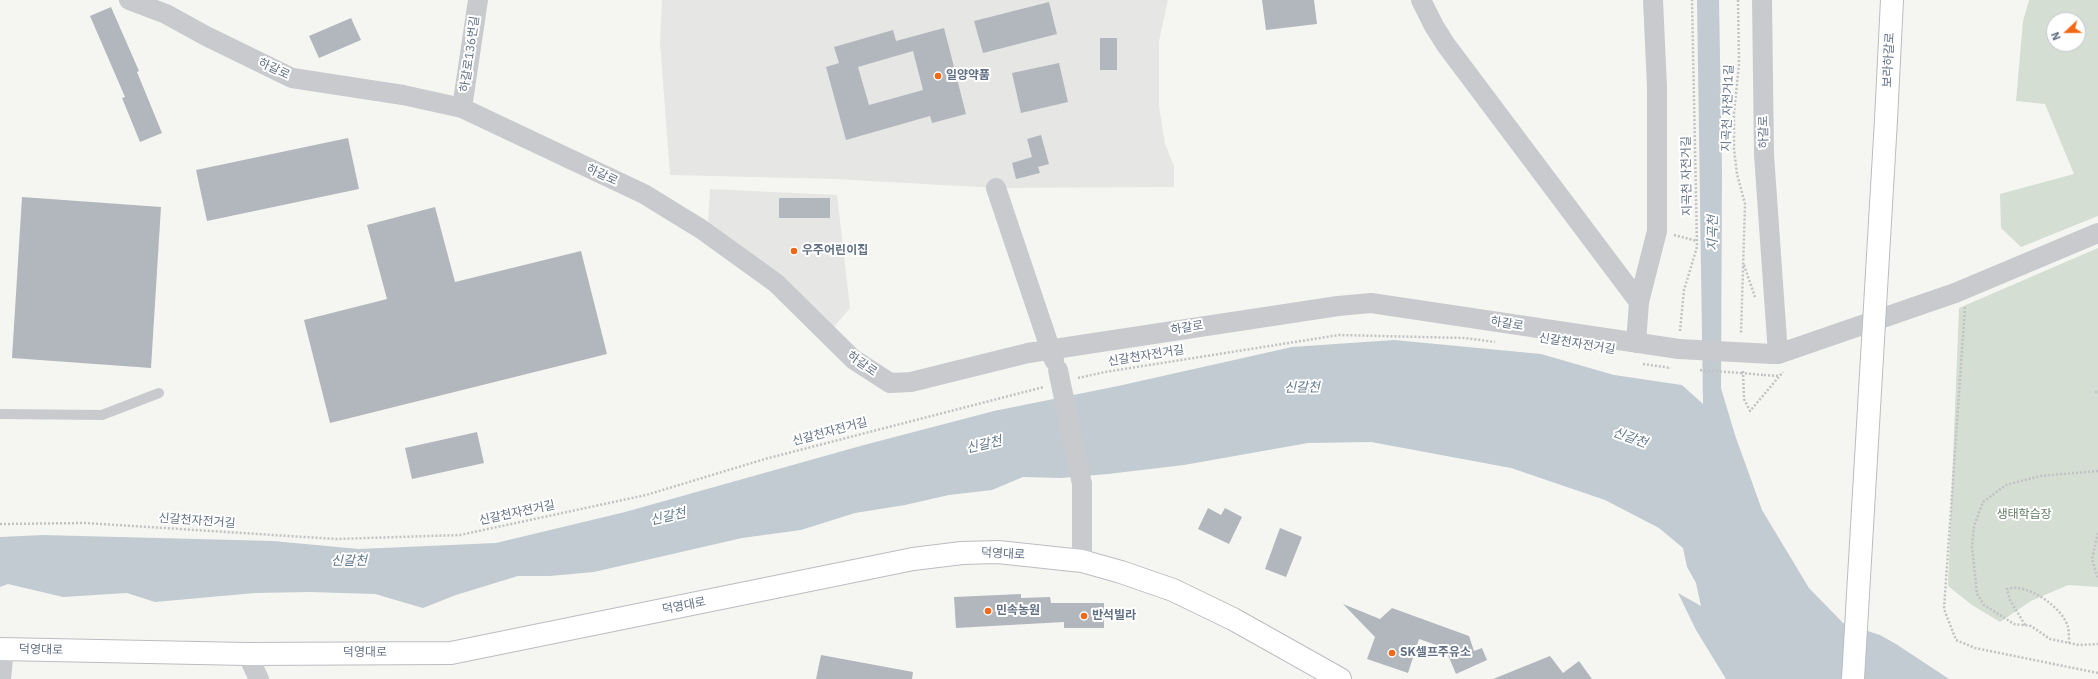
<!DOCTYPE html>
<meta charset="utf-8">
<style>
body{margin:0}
#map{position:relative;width:2098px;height:679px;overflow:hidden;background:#f5f6f1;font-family:"IBM Plex Sans",sans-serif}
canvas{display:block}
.north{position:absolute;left:2046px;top:12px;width:40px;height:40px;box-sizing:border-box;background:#fff;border:1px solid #c0c6ce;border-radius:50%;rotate:248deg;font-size:11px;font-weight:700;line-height:16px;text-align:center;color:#627085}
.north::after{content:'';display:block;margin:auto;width:14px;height:18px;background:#f36814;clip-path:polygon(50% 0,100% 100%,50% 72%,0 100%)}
</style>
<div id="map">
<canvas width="2098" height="679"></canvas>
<div class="north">N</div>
</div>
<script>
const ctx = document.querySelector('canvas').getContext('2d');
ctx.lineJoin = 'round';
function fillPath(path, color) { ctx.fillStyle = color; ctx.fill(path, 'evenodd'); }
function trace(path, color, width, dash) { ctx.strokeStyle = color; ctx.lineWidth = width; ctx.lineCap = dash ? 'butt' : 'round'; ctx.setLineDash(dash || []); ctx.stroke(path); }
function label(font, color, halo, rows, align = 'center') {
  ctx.font = font + ' "IBM Plex Sans","Noto Sans KR",sans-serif'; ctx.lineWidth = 4; ctx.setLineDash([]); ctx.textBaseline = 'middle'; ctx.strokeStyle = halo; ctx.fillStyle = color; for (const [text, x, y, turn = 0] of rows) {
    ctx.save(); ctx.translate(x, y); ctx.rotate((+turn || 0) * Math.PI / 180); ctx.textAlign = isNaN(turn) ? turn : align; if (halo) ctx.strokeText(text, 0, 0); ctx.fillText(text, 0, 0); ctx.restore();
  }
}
fillPath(new Path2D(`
 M662,0H1168L1159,41V106L1165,144L1174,166V187L996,188L835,179L670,175L660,42Z
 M710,189L837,195L850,308L832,329L708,225Z`), '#e6e6e5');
fillPath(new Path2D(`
 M2029,0H2098V216L2021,247L2001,228L2000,194L2074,174L2045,104L2016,101L2023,21ZM2054,20H2078V44H2054Z
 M2098,248V587L2068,585L2031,601L2000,622L1972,605L1948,586L1959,308Z`), '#d5ded2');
fillPath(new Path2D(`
 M1697,0H1719L1722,170L1721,388L1735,435L1762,510L1809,588L1843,623L1880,635L1896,644L1949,679H1726L1696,630L1678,593L1701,606L1696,583L1687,567L1683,548L1659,528L1605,500L1511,468L1371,442L1308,443L1184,465L1108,474L1061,478L1023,477L992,490L949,495L905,505L855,513L801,530L742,538L594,572L550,576H518L456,595L423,608L375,594L310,592L255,593L155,602L127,593L63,597L8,584L0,587V537L43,535L273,541L359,549L496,543L625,512L864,445L994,411L1118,386L1292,347L1394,340L1541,354L1614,375L1682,385L1703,404Z`), '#c2cbd2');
fillPath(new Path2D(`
 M1262,0H1314L1317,24L1266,30Z
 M1049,2L1057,34L983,53L974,21Z
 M111,7L139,71L137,72L162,133L140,142L122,98L125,97L90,16Z
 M351,18L361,40L319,58L309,36Z
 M944,28L966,114L932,123L930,116L846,140L826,67L839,63L834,47L893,30L896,41ZM913,51L923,90L869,105L858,67Z
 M1100,38H1117V70H1100Z
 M1059,63L1068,102L1021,113L1012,73Z
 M1041,135L1049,164L1038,167L1040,173L1016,179L1012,163L1032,157L1027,139Z
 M348,138L359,189L207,221L196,170Z
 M22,197L161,207L151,368L12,358Z
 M779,198H830V218H779Z
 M435,207L455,282L581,251L607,354L330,423L304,320L387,299L367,225Z
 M477,432L484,463L412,479L405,448Z
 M1208,508L1221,515L1225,508L1242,517L1229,544L1198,529Z
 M1280,528L1302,537L1286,577L1265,569Z
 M1021,594V598L1050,597L1051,603H1104V628H1064V622L956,628L954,597Z
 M1343,604L1380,619L1392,608L1469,636L1474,651L1482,648L1487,660L1456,674L1445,648L1419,639L1408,673L1367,659L1375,637Z
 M821,655L913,672L912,679H816Z
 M1550,656L1563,673L1579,661L1592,679H1493Z`), '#b2b7be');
const secondary = new Path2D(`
 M1886,120L1892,0`);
const primary = new Path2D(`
 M0,649L247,654L451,653L913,559L962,553L998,552L1082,561L1121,572L1173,590L1233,619L1340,679`);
trace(secondary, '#b9bdc2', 24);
trace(primary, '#babdc1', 24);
trace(new Path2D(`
 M1738,0L1739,64L1734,113V149L1737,174L1745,204L1741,334
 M1674,235L1697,241
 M1744,265L1755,297
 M1965,307L1944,609L1956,640L1975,648L2098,673
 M1680,331L1684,290L1697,247L1692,0
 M1643,364L1671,368
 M1700,370L1741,373
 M1743,371L1744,399L1750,411L1783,372
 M1764,375L1778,376
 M1078,378L1105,372L1339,335L1464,338L1495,342
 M2095,392H2098
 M2098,471L2040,476L2006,485L1983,502L1974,526L1972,547L1977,594L1984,605L2014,624L2031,626L2050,639L2079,645L2098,644
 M0,524L86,523L336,539L460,535L646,495L765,459L1044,387
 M2098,533L2092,559L2098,579
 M2025,625L2010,600L2007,589C2027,582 2063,608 2068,627C2069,632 2069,638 2069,643`), '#c0c2c4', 2.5, [2, 2]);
trace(new Path2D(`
 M0,414L102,415L159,393`), '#c8cace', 10);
trace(new Path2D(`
 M129,0L166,14L206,36L292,78L403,95L462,108L644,194L701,229L776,283L853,359L890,383L911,382L1028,353L1338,306L1371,303L1679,349
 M1421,0L1434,26L1446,45L1639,302
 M1762,0L1764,155L1778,354H1772
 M462,108L478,0
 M996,188L1054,360
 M1636,343L1639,302L1657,231V87L1653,0
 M1778,354L1955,293L2098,233
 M1082,484V561
 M247,654L259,679
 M1,679L4,649`), '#c8cace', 20);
trace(secondary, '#fff', 22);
trace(primary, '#fff', 22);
const secondaryBridge = new Path2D(`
 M1853,679L1886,120`);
trace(secondaryBridge, '#b9bdc2', 24, []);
trace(new Path2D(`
 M1741,373L1764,375`), '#c0c2c4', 2.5, [2, 2]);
trace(new Path2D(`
 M1679,349L1772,354
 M1058,370L1082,484`), '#c8cace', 20);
trace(secondaryBridge, '#fff', 22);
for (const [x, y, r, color] of [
 [938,76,4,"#f36814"],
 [794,251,4,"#f36814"],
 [988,611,4,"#f36814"],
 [1084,616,4,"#f36814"],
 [1392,653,4,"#f36814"]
]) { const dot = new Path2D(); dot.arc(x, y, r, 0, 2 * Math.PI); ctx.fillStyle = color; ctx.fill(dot); trace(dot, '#fff', 1.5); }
label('12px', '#627085', '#fff', [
 ["하갈로136번길",470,54,-82],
 ["보라하갈로",1889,60,-87],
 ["하갈로",274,69,25],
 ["지곡천 자전거1길",1728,108,-88],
 ["하갈로",1764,132,-91],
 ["하갈로",602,175,25],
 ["지곡천 자전거길",1687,176,-91],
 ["하갈로",1507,324,9],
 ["하갈로",1187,328,-9],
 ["신갈천자전거길",1577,344,9],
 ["신갈천자전거길",1146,356,-9],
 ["하갈로",862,364,35],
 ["신갈천자전거길",830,432,-15],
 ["신갈천자전거길",517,513,-12],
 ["신갈천자전거길",197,521,4],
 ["덕영대로",1003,554,3],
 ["덕영대로",684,606,-11],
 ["덕영대로",41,650,1],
 ["덕영대로",365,653]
]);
label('bold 12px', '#627085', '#fff', [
 ["일양약품",946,76],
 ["우주어린이집",802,251],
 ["민속농원",996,611],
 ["반석빌라",1092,616],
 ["SK셀프주유소",1400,653]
], 'left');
label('12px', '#637c61', '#fff', [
 ["생태학습장",2024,515]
]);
label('italic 13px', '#62798a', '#fff', [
 ["지곡천",1713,233,-90],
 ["신갈천",1302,388,-1],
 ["신갈천",1630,438,20],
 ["신갈천",984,445,-13],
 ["신갈천",668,517,-13],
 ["신갈천",349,561]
]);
</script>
